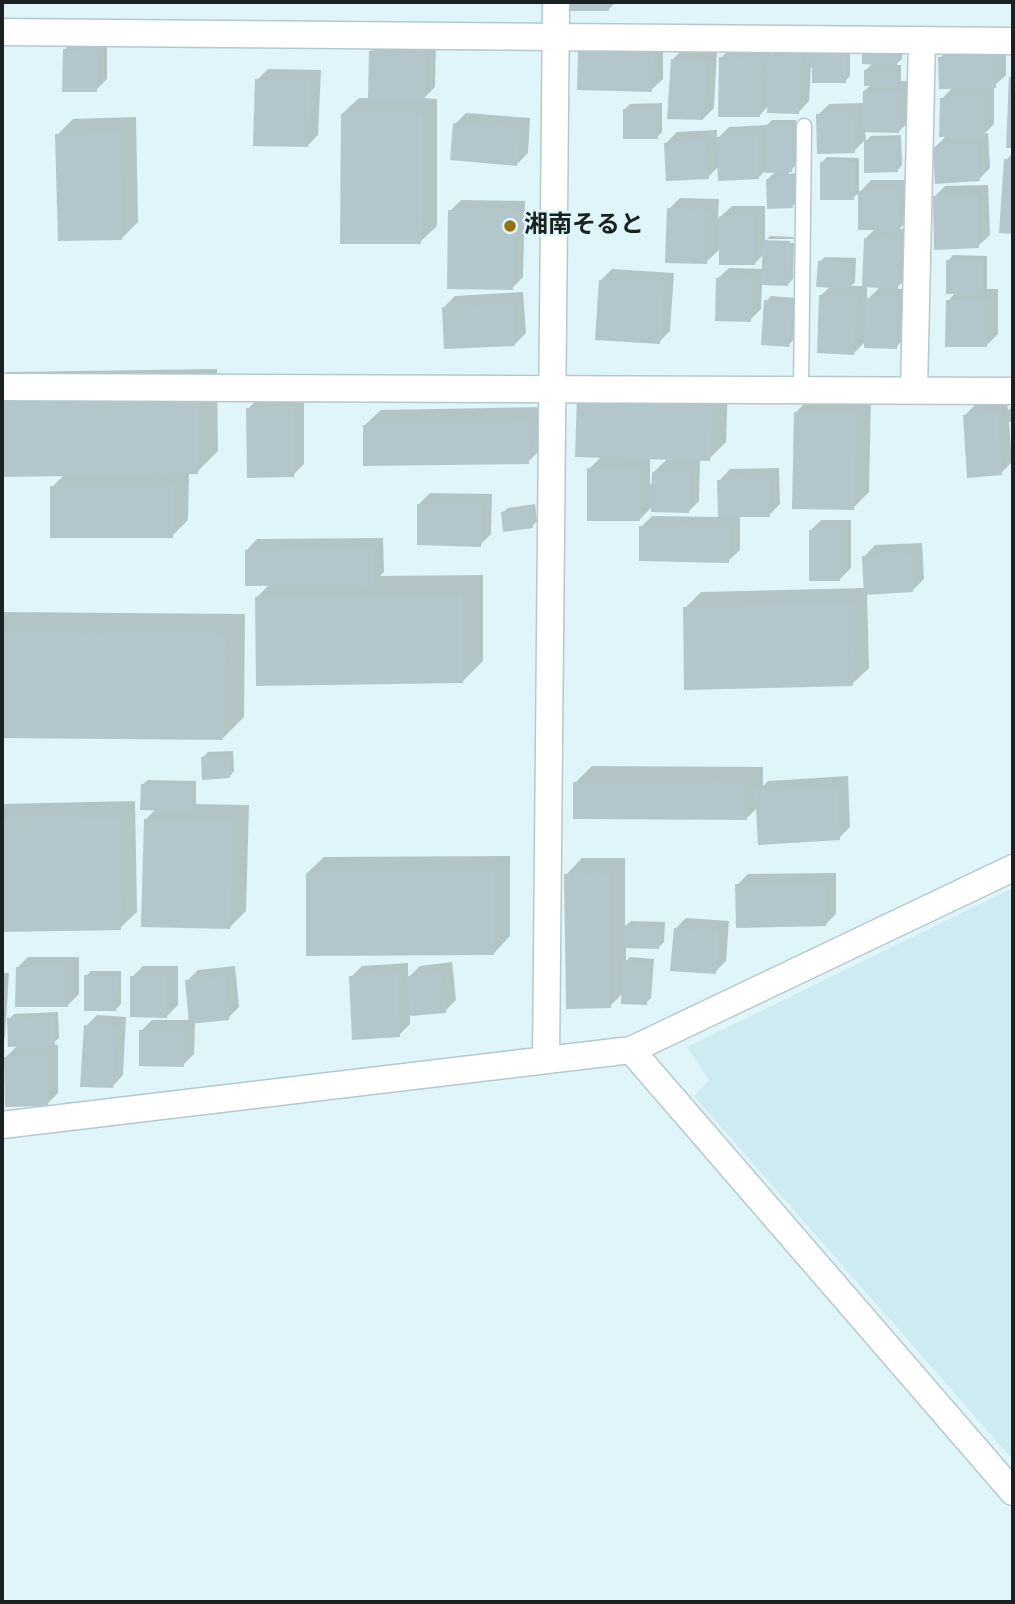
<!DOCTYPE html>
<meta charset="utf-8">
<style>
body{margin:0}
#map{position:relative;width:1015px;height:1604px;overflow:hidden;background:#e0f5f9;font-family:"Titillium Web",sans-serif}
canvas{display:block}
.frame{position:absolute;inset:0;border:4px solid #192122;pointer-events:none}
</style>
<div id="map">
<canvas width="1015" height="1604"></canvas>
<div class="frame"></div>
</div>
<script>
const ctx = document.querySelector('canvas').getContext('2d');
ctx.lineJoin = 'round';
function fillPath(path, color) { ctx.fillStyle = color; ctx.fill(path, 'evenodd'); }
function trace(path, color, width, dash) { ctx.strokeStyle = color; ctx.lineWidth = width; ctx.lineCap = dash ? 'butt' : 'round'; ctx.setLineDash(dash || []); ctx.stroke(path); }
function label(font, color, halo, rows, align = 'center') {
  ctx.font = font + ' "Titillium Web","Noto Sans JP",sans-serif'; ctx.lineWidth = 5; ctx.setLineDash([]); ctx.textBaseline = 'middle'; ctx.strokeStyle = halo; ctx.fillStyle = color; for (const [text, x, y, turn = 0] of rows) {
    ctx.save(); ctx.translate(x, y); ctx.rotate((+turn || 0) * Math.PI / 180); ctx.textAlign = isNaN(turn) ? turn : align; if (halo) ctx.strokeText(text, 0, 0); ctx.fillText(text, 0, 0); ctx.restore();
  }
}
fillPath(new Path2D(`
 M1013,888V1460L694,1096L709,1080L687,1047Z`), '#cdebf1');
fillPath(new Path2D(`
 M567,2H616L608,10Z
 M76,38L107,39V79L96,90L65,49Z
 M381,41L436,42L435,87L424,98L437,99V226L420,242L342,114L359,98H370V52Z
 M591,41L663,42V79L651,90L580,52Z
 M782,44L812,45L811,54L819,46L850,47V76L845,81L811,67L809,101L798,113L769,105L760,115L721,58L732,47H772L771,54Z
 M869,45L902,46V59L895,65H901V81H911L910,121L898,132L865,131L866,141L871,136L901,135L902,165L897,171H866L865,140L854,151L818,152V115L829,104L864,103V91L872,84H865V71L873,63H864V50Z
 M1006,45V75L994,86V124L984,134L988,133L990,168L979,179L935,147L947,135L942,99L953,87L940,58L951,47Z
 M683,49L717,50L714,108L703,119L672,60Z
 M268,69L321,70L318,135L307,146L257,80Z
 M662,103V132L657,137L624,110L630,104Z
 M466,113L530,118L528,153L517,164L455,124Z
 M136,117L138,222L122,238L57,135L73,119Z
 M772,120H796V165L788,174L796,173L798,201L792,206L767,180L776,171H765L758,178L719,166L708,177L666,143L677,132L717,130V139L729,127L767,125Z
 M1013,153V233L1001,232L1006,160Z
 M827,157L859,158V193L871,180H911V217L899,229H911L908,276L896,289H909L907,336L896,347L866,341L854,353L820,296L831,286L819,262L825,257L856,258L855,282L851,286H863L865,239L876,228L860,192L853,198L822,162ZM867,286L880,287L867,300Z
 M988,185L990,235L978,246L934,197L945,186Z
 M680,198L719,199L718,219L732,206H765V241L770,236L794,237V239H767V242L794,243L793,279L787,285L762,284L761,309L750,320L717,279L729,268L764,269V254L754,264L721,248L706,262L669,209Z
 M461,200L525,201L523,277L512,288L450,211Z
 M953,255L987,256V289H998V334L987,345L948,301L956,292L948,261Z
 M612,269L674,273L670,331L659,342L601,280Z
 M523,292L526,333L515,344L444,307L455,296Z
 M771,296L797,298L793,340L788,346L766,301Z
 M217,369L218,451L197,472H189L188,520L172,536L52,487L65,474L2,475V378L7,372Z
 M728,384L726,442L709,459H700L699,501L688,512L653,506L639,520L589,469L602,456ZM650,457L668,458L654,472V484H650Z
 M812,396L871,397L869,492L853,508L796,412Z
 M259,397H304V464L293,475L248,409Z
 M1007,402L1008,410L1013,407V422H1009L1012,462L1001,473L964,416L975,405Z
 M544,407V446L528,462L364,426L381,410Z
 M779,468L780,504L769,515H740V550L728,561L641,527L652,516L719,517V481L730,469Z
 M430,493L492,494L491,534L480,545L419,504Z
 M535,504L537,521L532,526L502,513L508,508Z
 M821,520H851V568L840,579L810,531Z
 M383,538L384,572L380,576L483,575V661L462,682L256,598L270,584L246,551L257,539Z
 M922,543L924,579L913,590L867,593L869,668L852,684L685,608L701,592L865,588L864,557L875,545Z
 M2,612L245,614L244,717L223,738L2,736Z
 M233,751L234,771L229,777L203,757L208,752Z
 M592,766L763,767V786L768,781L848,776L850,827L839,838L758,807L746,819L575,783Z
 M148,780L196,781V804L249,805L246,911L230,927L146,819L156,809L142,785Z
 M135,801L137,912L120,928L2,930V804Z
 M510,856V936L494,953L307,873L324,857Z
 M582,858H625V926L631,921L665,922L664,942L659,947L626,946V961L630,957L654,959L651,998L646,1003L623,993L610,1006L566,875Z
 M836,873V914L825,925L737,885L748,874Z
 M686,918L729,921L726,961L715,972L675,929Z
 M28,957H79V994L67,1006L17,968Z
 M452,962L456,1000L445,1011L410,1015V1024L399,1035L351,977L362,966L408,963V978L420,966Z
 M143,966H178V1005L167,1016L132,977Z
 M235,966L239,1007L228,1018L195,1022L194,1054L183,1065L141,1031L152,1020H191L187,981L198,970Z
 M91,971H121V1004L116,1009L86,976Z
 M2,973H9L5,1037L2,1040Z
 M58,1012L59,1038L51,1045H58V1093L47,1104L6,1057L18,1045L9,1019L14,1014Z
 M97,1015L126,1017L123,1075L112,1087L86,1026Z`), '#0003');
fillPath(new Path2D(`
 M565,2H609V11H565Z
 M63,49L97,50V92H62Z
 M862,50L898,51L897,66L862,64Z
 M369,51L426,52L425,100L368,99Z
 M578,51L653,52L652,92L577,90Z
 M812,51H845L846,83H812Z
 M769,54L801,55L799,114L767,113Z
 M995,56L996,88L939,89L938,57Z
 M719,57L761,58L760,117H718Z
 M671,59L707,61L703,120L667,119Z
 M864,70H897V86H864Z
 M1009,77H1013V148H1006Z
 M255,79L310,81L308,147L253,146Z
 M863,91H901L899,133L862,132Z
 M940,98H984L983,137H939Z
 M657,107L658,139H623V109Z
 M341,114H422L421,244H340Z
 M816,114H855V153L817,154Z
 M453,123L520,129L517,166L450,160Z
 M791,124L792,172L765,173V125Z
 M120,133L122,240L58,241L55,134Z
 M757,136L759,179L718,181L716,137Z
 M897,139L898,172L864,173V140Z
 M706,140L709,179L666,181L664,143Z
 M977,144L980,181L935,184L933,147Z
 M1004,159L1013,160V234L999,233Z
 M820,162H855L854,200H820Z
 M792,178L793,208L767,209L766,179Z
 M858,191H900V230H858Z
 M978,195L979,248L934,250L933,196Z
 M667,208L709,210L707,264L665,263Z
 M448,210L515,211L513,290L447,289Z
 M719,216H755V265H719Z
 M864,238L900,240L898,289L862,287Z
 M763,240L790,241L788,286L761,285Z
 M946,260H983V294H946Z
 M818,261L852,262L851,289L816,287Z
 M716,278L752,279L751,322L715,321Z
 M599,280L664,283L660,344L595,340Z
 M819,295L857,296L854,355L817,353Z
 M866,298L898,299L897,349L864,348Z
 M764,300L793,302L789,347L761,345Z
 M946,300H988L987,347H945Z
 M513,303L515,346L444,349L442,307Z
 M197,389L198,474L2,477V392Z
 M577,396L712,400L710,461L575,457Z
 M293,407L294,477L247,478L246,408Z
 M794,412L856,413L854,510L792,509Z
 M997,412L1002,475L967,478L963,415Z
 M528,423L529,464L363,466V425Z
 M587,468H640V521H587Z
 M652,472H689V513L651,512Z
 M769,478L770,517H718L717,480Z
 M50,486H173V538H50Z
 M417,504L482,505L481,547L417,545Z
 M530,508L533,528L503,532L501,512Z
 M639,526L730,528L729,563L639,561Z
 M809,530H840V581H809Z
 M373,548V585L245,586V550Z
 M911,553L913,592L864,595L862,556Z
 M462,595L463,683L256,686L255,597Z
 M852,603L853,686L684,690L683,607Z
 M2,632L225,635L223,740L2,738Z
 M228,755L230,778L202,780L201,757Z
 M573,782L748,783L747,820L573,819Z
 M141,784L192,786L191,812L140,810Z
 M837,787L840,840L758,845L755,791Z
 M119,817L121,930L2,932V819Z
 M144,819L233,820L230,929L141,927Z
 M495,872L494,955L306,956V873Z
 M609,873L611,1008L566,1009L564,874Z
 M825,883L826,926L736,928L735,884Z
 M624,925L661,927L659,949L623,948Z
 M674,928L719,931L716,974L670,971Z
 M623,962L649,964L647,1005L621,1004Z
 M16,967H68V1007H15Z
 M442,973L446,1013L411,1016L407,976Z
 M397,974L400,1037L352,1040L349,976Z
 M84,975L117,976L116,1011H84Z
 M130,976H167V1018L130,1017Z
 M225,976L229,1020L189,1024L185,980Z
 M54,1016L55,1045L8,1047L7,1018Z
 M84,1025L116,1027L113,1088L80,1087Z
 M139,1030L184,1031V1067L139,1066Z
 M47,1056L48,1106L5,1107L4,1057Z`), '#b2c6cb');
const service = new Path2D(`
 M801,390L804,126`);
const minor = new Path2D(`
 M2,32L1013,41
 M2,387L1013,391
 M914,390L922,40
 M631,1050L1013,1492
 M546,1060L556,2
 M2,1125L631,1050L1013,868`);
trace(service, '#b5c9cd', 17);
trace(minor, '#b5c9cd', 29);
trace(service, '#fff', 14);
trace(minor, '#fff', 26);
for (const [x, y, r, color] of [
 [510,226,7,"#917016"]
]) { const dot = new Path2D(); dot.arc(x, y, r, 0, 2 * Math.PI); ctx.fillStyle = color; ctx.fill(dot); trace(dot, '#e0f5f9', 2.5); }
label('bold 24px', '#192122', '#e0f5f9', [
 ["湘南そると",524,226]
], 'left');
</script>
